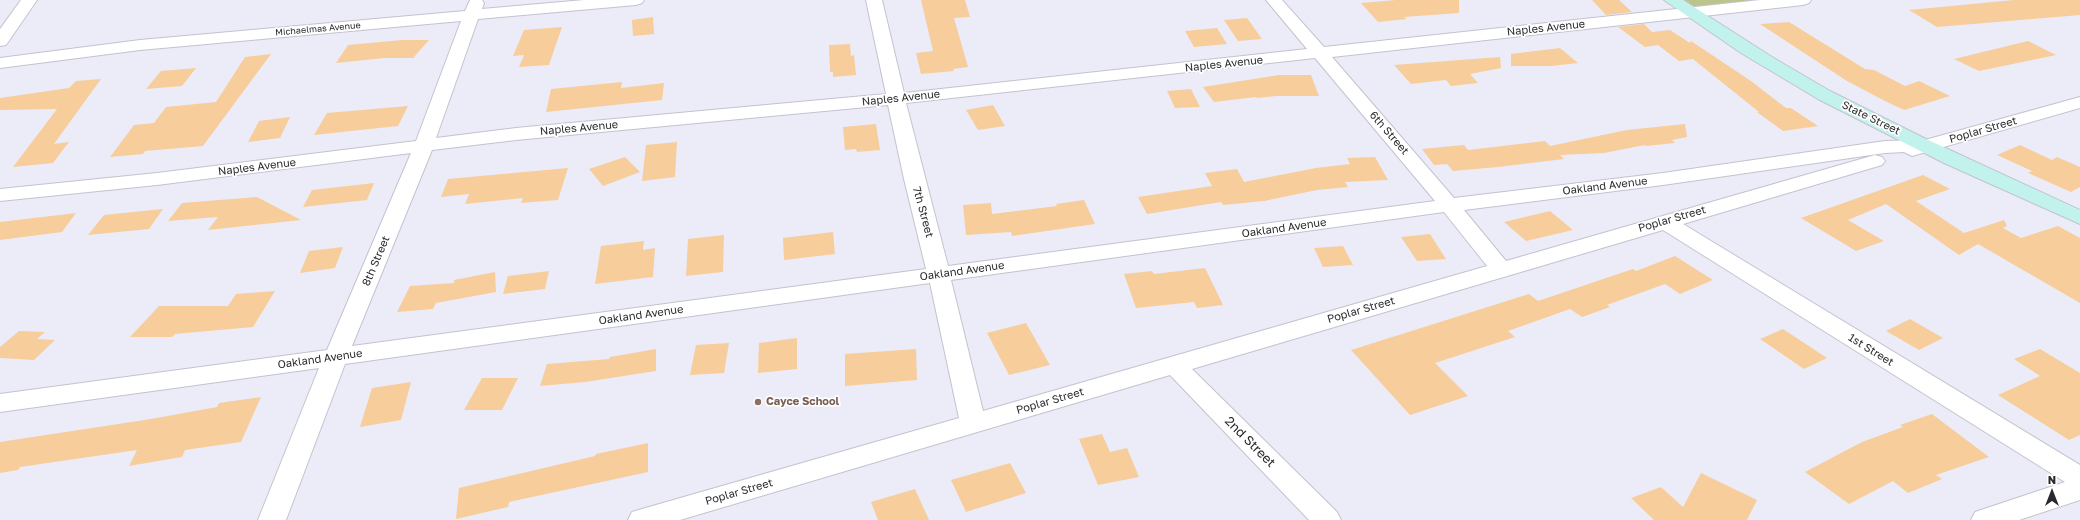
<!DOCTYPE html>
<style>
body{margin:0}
#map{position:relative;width:2080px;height:520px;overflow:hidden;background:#ebecf8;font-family:"Golos Text",sans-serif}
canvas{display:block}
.north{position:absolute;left:2032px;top:472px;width:40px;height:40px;-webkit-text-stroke:3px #fff;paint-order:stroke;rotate:0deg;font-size:11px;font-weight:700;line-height:16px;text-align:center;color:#2a2a2e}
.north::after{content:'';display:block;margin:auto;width:14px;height:18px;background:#2a2a2e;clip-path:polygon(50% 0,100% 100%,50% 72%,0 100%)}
</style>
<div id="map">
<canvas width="2080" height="520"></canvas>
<div class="north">N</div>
</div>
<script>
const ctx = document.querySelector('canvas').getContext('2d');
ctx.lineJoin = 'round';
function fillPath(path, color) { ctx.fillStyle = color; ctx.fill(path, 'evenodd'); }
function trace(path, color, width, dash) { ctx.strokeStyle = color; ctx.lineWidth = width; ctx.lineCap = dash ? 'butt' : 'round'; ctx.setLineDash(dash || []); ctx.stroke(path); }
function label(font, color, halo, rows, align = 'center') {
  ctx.font = font + ' "Golos Text",sans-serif'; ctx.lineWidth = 3.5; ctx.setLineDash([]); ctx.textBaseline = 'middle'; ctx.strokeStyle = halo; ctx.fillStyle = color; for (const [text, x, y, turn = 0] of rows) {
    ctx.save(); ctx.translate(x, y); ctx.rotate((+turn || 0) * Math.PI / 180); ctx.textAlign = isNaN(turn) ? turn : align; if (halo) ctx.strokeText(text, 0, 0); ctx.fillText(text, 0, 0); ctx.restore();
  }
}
fillPath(new Path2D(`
 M1672,0H1802L1690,12Z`), '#bac48b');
fillPath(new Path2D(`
 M921,0H965L970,17L954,18L968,67L953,69L954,71L921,74L916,53L933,51Z
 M1396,0H1459V13L1404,17L1407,19L1378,22L1361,3Z
 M1592,0H1619L1632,12L1606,15Z
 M2014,0H2080V15L1937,27L1909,10Z
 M653,17L654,34L633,36L632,20Z
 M1247,18L1262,39L1238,41L1224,20Z
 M1789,22L1865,69L1874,70L1905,86L1919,81L1950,96L1904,110L1885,101L1847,81L1760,24Z
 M1644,24L1652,32L1670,30L1690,43L1691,41L1751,81L1786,108H1791L1818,126L1783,131L1757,112H1759L1693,59L1679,61L1658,45L1645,47L1618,27Z
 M562,27L549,65L519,67L524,55L513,56L524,30Z
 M1217,28L1227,44L1194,47L1185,31Z
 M402,40H429L413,58H385L336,63L348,45Z
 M2028,41L2056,55L1979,71L1954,59Z
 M850,44L851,56L854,55L856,75L833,77V72H830L829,45Z
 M1560,48L1578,63L1551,66H1511V54Z
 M271,54L203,146L145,151L143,154L110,157L134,125L154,123L166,107L216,102L245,57Z
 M1500,57L1501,68L1470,74L1478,83L1451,86L1446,80L1411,84L1394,65Z
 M196,68L182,86L146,89L161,71Z
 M1279,75H1311L1319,96H1276L1257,98L1256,97L1214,102L1203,87Z
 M101,79L54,144L69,142L53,163L13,167L57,109L0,110V98L69,88L76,81Z
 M622,82L621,88L664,83L662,100L546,112L551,89Z
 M1191,89L1200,107L1175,108L1167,91Z
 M993,105L1005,126L978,130L966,110Z
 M408,106L398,126L314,135L327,113Z
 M290,117L280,138L248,142L259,121Z
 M876,124L880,150L857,152L856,149L845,150L843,127Z
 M1685,124L1687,137L1672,140L1675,143L1646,146L1645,145L1604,153L1560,155L1564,159L1498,167L1453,171L1447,164L1434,165L1422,149L1464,145L1468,150L1545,141L1550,146L1627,130Z
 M677,142L675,177L642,181L646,145Z
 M2020,145L2052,160L2057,157L2080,167V187L2071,192L2028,173L2032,171L1997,155Z
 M625,157L640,172L603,186L589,169Z
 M1375,157L1388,180L1345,182L1348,187L1317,190L1264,201L1223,205L1221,202L1147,214L1138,197L1212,186L1205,173L1237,169L1244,182L1316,168L1350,164L1347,158Z
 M568,168L558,200L521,203L523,198L465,204L469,194L441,197L448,179Z
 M1923,175L1950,189L1916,201L1964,233L2004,220L2007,226L2003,228L2021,238L2058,226L2080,238V303L1978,244L1959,255L1886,204L1848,220L1884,241L1856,251L1801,218Z
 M374,183L367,200L303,207L312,190Z
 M257,197L301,220L208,230L218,217L168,221L182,203Z
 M1084,200L1095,224L1012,236L1011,232L966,235L963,205L991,203L992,214L1057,206L1056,204Z
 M163,209L149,229L88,235L104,215Z
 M1550,211L1573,230L1526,241L1504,222Z
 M76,213L62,232L0,240V222Z
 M833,232L835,254L784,260L783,238Z
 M1430,234L1446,259L1417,261L1401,237Z
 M724,235L723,272L686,276L688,239Z
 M644,241L643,250L655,248L653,277L595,284L601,246Z
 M1343,246L1353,265L1323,267L1314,248Z
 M343,247L335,268L300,273L309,251Z
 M1675,256L1713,280L1680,294L1665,284L1607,305L1610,307L1582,317L1570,309L1508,331L1515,337L1435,363L1468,396L1410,415L1351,350L1529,294L1538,301L1633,269L1636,271Z
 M1205,268L1223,305L1197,308L1194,302L1136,308L1124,274L1152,271L1154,274Z
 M549,271L545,289L503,294L508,276Z
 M495,272L496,292L436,303L433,309L397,312L410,286L454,283V280Z
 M275,291L253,327L175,334L172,337H130L159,306H228L236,294Z
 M1910,319L1943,338L1919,350L1886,331Z
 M1026,323L1050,365L1009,375L987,333Z
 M1783,329L1827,358L1804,369L1760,339Z
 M19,331L45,332L37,339L55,340L34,360L0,358V347Z
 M797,338V369L758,373L759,343Z
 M729,343L724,373L690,375L696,345Z
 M656,349V371L585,382L540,386L547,364L609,359L610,357Z
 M916,349L917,380L845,386V354Z
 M2040,349L2080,373V435L2069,440L1998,395L2040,376L2014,359Z
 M482,378H518L502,410H464Z
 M411,382L401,420L360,427L372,388Z
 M261,397L241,442L185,450L182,457L129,466L137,450L20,467L18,470L0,473V442L151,419L217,407L219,403Z
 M1932,414L1989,457L1936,475L1942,479L1908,493L1893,481L1849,504L1805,472L1862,442L1903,427L1900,425Z
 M1102,434L1110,452L1127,448L1139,477L1098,485L1079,439Z
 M648,443V472L509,502L508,507L456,519L459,488L595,456L596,454Z
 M1010,463L1026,493L966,512L951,480Z
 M1701,473L1757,500L1747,520H1654L1631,498L1661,487L1683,507Z
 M915,489L929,520H878L871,502Z`), '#f7cd9b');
const minor = new Path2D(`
 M21,0H37L6,45L0,46V29Z
 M470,0H482L484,3L482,9L584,0H644L642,3L636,5L478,19L436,138L516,128L886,94L866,0H882L904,93L1307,49L1266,0H1282L1324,47L1760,0H1811L1809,3L1803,5L1332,57L1454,198L1663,173L1885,141L1925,140L2080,97V108L1912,156L1904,152L1885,153L1663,185L1464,210L1506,261L1868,157L1875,155L1882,157L1885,161L1882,165L1683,224L2080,465V500L2019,520H1971L1975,512L2065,482L1663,230L1192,369L1337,512L1341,520H1309L1170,375L680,520H628L632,512L642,509L959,418L930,283L345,364L286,520H258L319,368L0,412V394L327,350L411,153L157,185L0,201V189L157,173L416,141L461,21L140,50L0,68V58L140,40L465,11ZM1315,58L1435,201L948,266L906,103ZM888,105L904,179L926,269L352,346L432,150L516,140ZM1444,212L1487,266L983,411L951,280Z`);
const secondary = new Path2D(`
 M1664,0H1683L1772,57L1830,91L1926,139L2080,210V224L1944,163L1818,99L1741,53Z`);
trace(minor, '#c3c3cf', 2);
trace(secondary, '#c3c3cf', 2);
fillPath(minor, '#fff');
fillPath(secondary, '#c1f2eb');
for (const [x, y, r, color] of [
 [758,402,4,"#8d6e63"]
]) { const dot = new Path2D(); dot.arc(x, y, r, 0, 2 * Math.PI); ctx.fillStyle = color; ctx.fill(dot); trace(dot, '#fff', 1.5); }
label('9px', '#2a2a2e', '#fff', [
 ["Michaelmas Avenue",318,29,-5]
]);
label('11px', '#2a2a2e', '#fff', [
 ["Naples Avenue",1546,28,-6],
 ["Naples Avenue",1224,64,-6],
 ["Naples Avenue",901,98,-6],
 ["State Street",1871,118,26],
 ["Naples Avenue",579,128,-5],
 ["Poplar Street",1983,130,-16],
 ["6th Street",1389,133,49],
 ["Naples Avenue",257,167,-7],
 ["Oakland Avenue",1605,186,-7],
 ["7th Street",923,212,75],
 ["Poplar Street",1672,219,-16],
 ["Oakland Avenue",1284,228,-8],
 ["8th Street",376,261,-67],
 ["Oakland Avenue",962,271,-8],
 ["Poplar Street",1361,310,-16],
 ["Oakland Avenue",641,315,-8],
 ["1st Street",1871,350,32],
 ["Oakland Avenue",320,359,-8],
 ["Poplar Street",1050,401,-16],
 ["Poplar Street",739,492,-16]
]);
label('bold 11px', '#785e54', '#fff', [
 ["Cayce School",766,402]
], 'left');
label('13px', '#2a2a2e', '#fff', [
 ["2nd Street",1250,442,45]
]);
</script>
